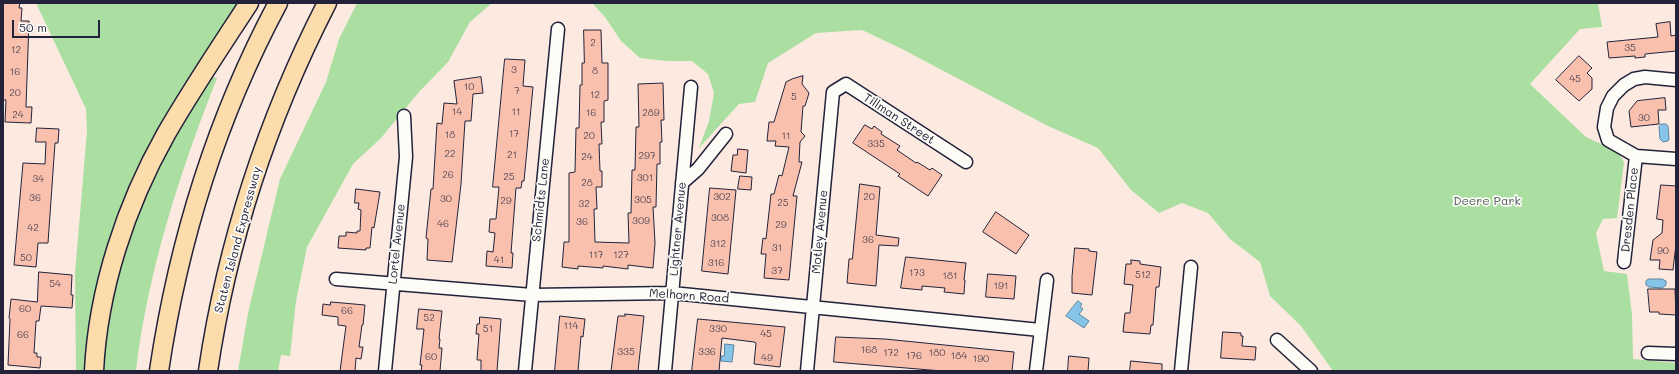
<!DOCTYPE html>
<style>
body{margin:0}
#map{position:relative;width:1679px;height:374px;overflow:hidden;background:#fceae1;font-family:Mali,sans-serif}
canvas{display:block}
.frame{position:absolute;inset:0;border:4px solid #22223b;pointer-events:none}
.scale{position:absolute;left:12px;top:20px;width:88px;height:18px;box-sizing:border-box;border:2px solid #22223b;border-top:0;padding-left:5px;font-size:12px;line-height:14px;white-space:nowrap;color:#22223b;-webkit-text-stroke:3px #fdfcf7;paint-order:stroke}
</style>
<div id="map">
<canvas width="1679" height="374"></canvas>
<div class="frame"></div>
<div class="scale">50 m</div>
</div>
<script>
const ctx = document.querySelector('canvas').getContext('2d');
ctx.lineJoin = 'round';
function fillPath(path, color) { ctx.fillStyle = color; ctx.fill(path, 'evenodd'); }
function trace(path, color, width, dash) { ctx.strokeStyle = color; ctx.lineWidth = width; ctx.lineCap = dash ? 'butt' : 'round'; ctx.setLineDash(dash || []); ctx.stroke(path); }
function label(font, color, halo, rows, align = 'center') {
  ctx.font = font + ' Mali,sans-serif'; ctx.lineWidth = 3.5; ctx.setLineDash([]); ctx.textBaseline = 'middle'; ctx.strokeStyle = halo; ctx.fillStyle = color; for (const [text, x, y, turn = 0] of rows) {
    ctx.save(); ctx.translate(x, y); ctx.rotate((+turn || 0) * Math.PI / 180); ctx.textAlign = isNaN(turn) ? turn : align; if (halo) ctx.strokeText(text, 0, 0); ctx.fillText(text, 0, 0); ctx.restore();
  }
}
fillPath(new Path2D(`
 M36,3H238L193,73L131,183L101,272L85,353V371H76L75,273L87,131L86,109Z
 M357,3H492L470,22L448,62L419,92L381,138L353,164L307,247L296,301L290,356L281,355L278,371H238L248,313L280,179L326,82L339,39Z
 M592,3H1598L1602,27L1580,29L1530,84L1586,137L1614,150L1620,155L1624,162L1617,218L1603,219L1596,233L1604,271L1627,274L1632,314L1633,359L1676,363V371H1333L1301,326L1270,296L1260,262L1230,239L1208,213L1182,203L1159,213L1131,190L1098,148L1048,126L900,48L862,30L816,33L768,63L755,102L739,104L699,148L709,121L714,93L708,74L692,61H666L640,58L621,41L605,17Z
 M209,76L217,78C180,172 148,270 136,371H104L103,347L117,273L133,222L179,122Z`), '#abdfa1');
const water = new Path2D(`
 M1661,124H1666L1668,126L1669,139L1668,141L1663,142L1660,139L1659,127Z
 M1649,279H1662L1666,281V285L1662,288L1649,287L1646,285V281Z
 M1078,301L1082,304L1080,307L1083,309L1079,314L1089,321L1084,328L1066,316Z
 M725,344L734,345L732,362L721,361V356H724Z`);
fillPath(water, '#86c5e7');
trace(water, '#5e84a2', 1);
const building = new Path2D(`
 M3,3H20L19,8H22L21,21H29L26,107H32L31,123L5,122L6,100H3Z
 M1670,22L1671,36L1676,35V51L1645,54V57L1635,58V56L1609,58L1607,42L1658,37L1656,24Z
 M584,30H601L602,63H608V100L604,101V122H601L602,144H599L600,171H602V187H596L597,209H594L595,242L629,243L628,213H631L632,170H635L636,127H639L638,84L663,83L664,120H661L662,142H660V164H657L656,207H653L655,243L653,268L628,265V269L603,266V268L578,266V269L562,267L564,242H569V173L575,172L576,128H579L580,85H582V63H584Z
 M1579,56L1592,68L1587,73L1592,78V89L1579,101L1556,80Z
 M505,59L525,60L523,86L533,87L524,181H522L521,188H516L511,253H513L512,268L486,266L487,251L493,252L495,233L489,232L490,219H496L499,187H493Z
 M803,76L802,84L809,93L805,106H803L801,132L805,136L800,142L799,162H802L793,196H797L789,280L764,278L766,254H761L763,238L766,239L771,194H774L779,175L782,176L789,147L775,146L776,141H767L769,122H774L786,82L792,79Z
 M481,77L483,93L473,94L471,121H465L461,184L452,262L427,260L428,239L426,238L431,189H433L437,123L442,124L444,103L457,104L454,81Z
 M1665,98L1666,110H1658L1659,124L1631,127L1629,111L1637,101Z
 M865,125L872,129L874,126L882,132L881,134L900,146L897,150L916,163L917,162L930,170L932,168L942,175L928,196L898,176L900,174L853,143Z
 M37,128L59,129L58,143H55L48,243H38L36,267L14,265L23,163L45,164L46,142H36Z
 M738,149L748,150L746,173L731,171L733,155H737Z
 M740,176L752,177L751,190L738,189Z
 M860,184L880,187L876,235L899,238L898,246L879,245L876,286L847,283L849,259H852Z
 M1661,185L1676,186V244L1673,270L1659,269L1660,260H1650L1653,240L1662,233L1663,220L1657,219Z
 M710,188L736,190L728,274L702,271Z
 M356,189L380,192L374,228L372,227L370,248H366V250L338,248L339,236H346V232L357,233V231H360L361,210L358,209L359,203H355Z
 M996,212L1029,235L1016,254L983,232Z
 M1075,248L1089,249V251L1097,252L1092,295L1072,293V277Z
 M906,257L966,263L964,280H965L964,294L944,292L945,288L922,286V290L901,288Z
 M1131,260L1140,261V264L1161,267L1159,287H1156L1153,325H1151L1150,334L1123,332L1125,313H1130L1133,285L1124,284L1126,264H1131Z
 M39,272L72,275L71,295H73L72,308L41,306L39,321H36L34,353H37V357H41L40,368L8,365L10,319L9,318L11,299L37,302Z
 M988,274L1016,276L1014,299L986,297Z
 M1648,289H1675L1676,315L1659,314V312H1650Z
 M331,302L365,305L363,325H362L359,347H363L361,359L356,358L355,371H340L346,326L338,325V317L322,315L323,304L330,305Z
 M419,309L442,311L439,339H440L439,348H442L440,371H421L422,365H420L424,329H417Z
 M625,314L644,316L638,371H611L618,316H625Z
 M560,316L585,319L583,337L581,336L578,371H555Z
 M480,317L501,319L497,371H481V360H477L479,334H476L477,324H479Z
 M698,319L785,327L780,367L754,364L756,343L754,342L722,338L719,371H692Z
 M1223,332L1241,333V336H1243L1242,346L1256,347L1255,360L1221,358Z
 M836,337L885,339L1014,352L1012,371H942L834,362Z
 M1069,356L1089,358L1088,371H1068Z
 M1131,361L1162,364V371H1130Z`);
fillPath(building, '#f9c1ad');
trace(building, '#22223b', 1);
const minor = new Path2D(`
 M1676,80L1645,77L1634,79L1624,85L1613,96L1607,108L1604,127L1608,140L1636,156L1676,159
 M682,183L698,169L726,134
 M1624,262L1636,156
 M336,279L532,295L672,293L1040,330
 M1277,340L1311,371
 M1648,353L1676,354
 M385,371L406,157L404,116
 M525,371L558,29
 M665,371L691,87
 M807,371L833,92L846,84L966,162
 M1036,371L1047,280
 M1181,371L1191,267`);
const highway = new Path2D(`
 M94,371C98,289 126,205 166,134C192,89 221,46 249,3
 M159,371C178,243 217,117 278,3
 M208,371C227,243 268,118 327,3`);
trace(minor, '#22223b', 15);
trace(highway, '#22223b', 21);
trace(minor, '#fdfcf7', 12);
trace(highway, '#fddcac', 18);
label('10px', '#584a58', null, [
 ["2",593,43],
 ["35",1630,48],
 ["12",16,50],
 ["3",514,70],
 ["8",595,71],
 ["16",15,72],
 ["45",1575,79],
 ["10",469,87],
 ["7",517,91],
 ["20",15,93],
 ["12",595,95],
 ["5",794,97],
 ["14",457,112],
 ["11",516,112],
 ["16",591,113],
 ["289",651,113],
 ["24",18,115],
 ["30",1644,118],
 ["17",514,134],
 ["18",450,135],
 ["20",589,136],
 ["11",786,136],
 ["335",876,144],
 ["22",450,154],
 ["21",512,155],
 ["297",647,156],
 ["24",587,157],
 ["26",448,175],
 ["25",509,177],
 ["301",645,178],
 ["34",38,179],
 ["28",587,183],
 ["302",722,197],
 ["20",869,197],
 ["36",35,198],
 ["30",446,199],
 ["305",643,200],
 ["29",506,201],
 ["25",783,203],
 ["32",584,204],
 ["308",720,218],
 ["309",641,221],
 ["36",582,222],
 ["46",443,224],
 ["29",781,225],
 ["42",33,228],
 ["36",868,240],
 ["312",718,244],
 ["31",777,248],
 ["90",1663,251],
 ["117",596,255],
 ["127",621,255],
 ["50",26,258],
 ["41",499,260],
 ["316",716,263],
 ["37",777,271],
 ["173",917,273],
 ["512",1143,275],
 ["181",950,276],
 ["54",55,284],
 ["191",1001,286],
 ["60",25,309],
 ["66",347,311],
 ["52",429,318],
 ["114",571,326],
 ["51",488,329],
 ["330",718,329],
 ["45",766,334],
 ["66",23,335],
 ["168",869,350],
 ["335",626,352],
 ["336",707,352],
 ["172",891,353],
 ["180",937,353],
 ["176",914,356],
 ["184",959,356],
 ["60",431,357],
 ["49",767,358],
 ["190",981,359]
]);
label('12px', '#22223b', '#fdfcf7', [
 ["Tillman Street",899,119,33],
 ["Schmidts Lane",541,200,-84],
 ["Dresden Place",1630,210,-84],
 ["Lightner Avenue",678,229,-85],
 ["Motley Avenue",820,232,-85],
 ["Staten Island Expressway",238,240,-75],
 ["Lortel Avenue",397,244,-84],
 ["Melhorn Road",689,296,4]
]);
label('12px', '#4b5b5a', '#fdfcf7', [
 ["Deere Park",1487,201]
]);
</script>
